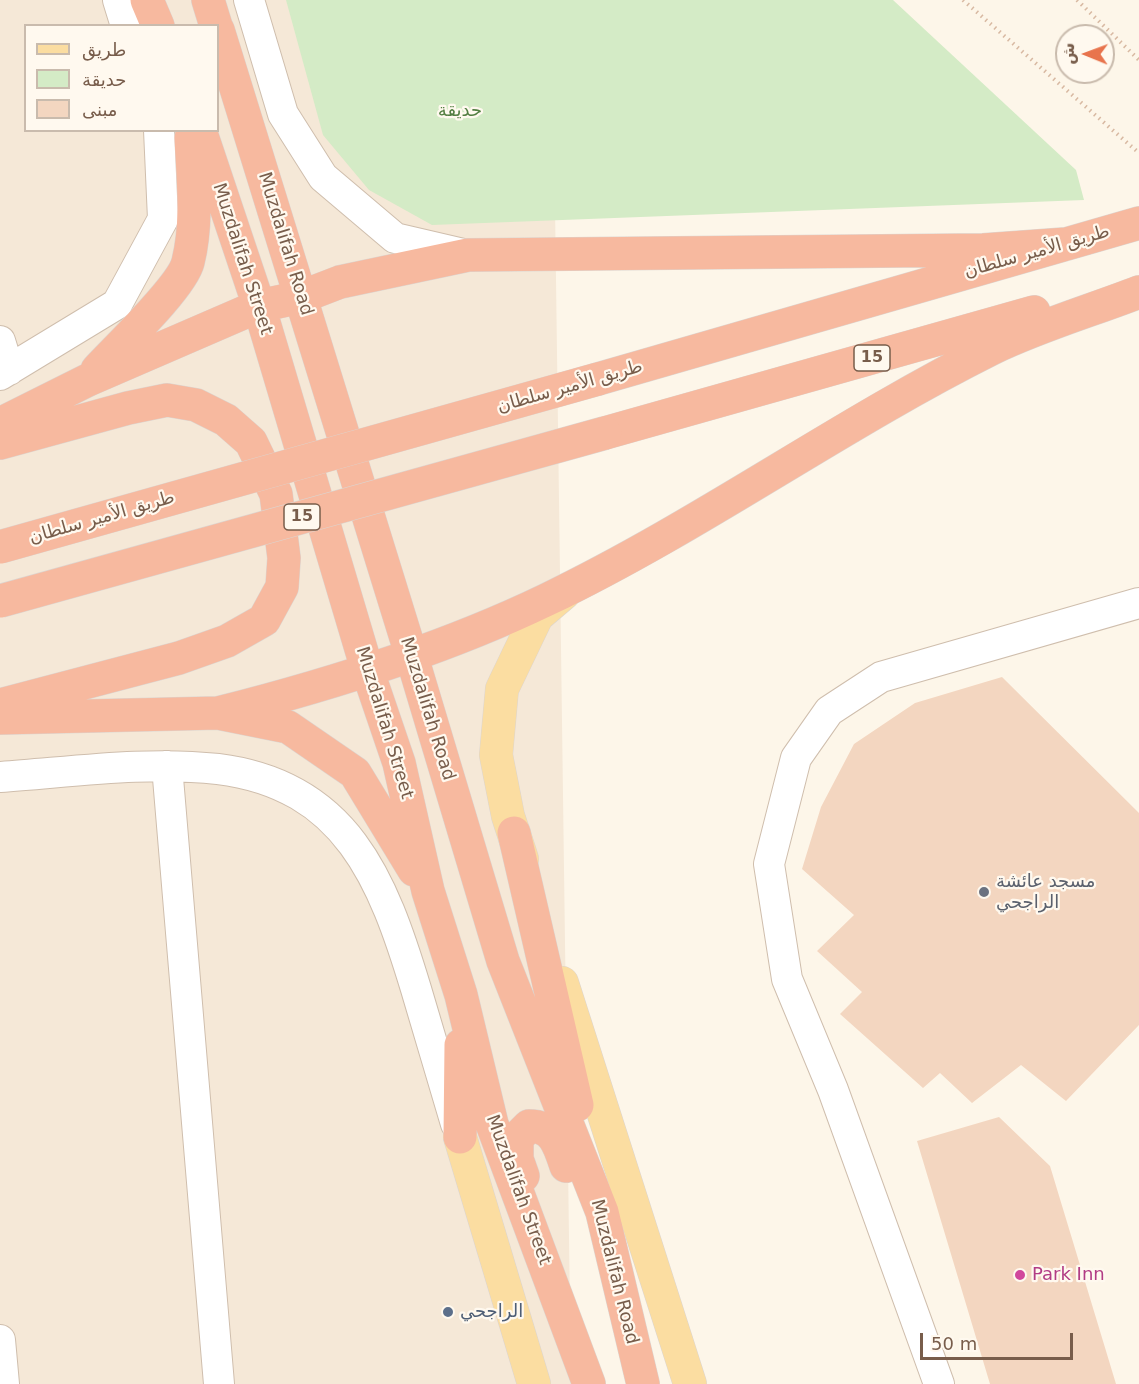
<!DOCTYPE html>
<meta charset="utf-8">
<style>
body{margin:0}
#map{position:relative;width:1139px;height:1384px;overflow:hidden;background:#fdf6e9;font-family:"DejaVu Sans",Cairo,sans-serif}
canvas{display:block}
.legend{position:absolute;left:24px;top:24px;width:195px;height:108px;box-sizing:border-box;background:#fff9ef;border:2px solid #c9bbad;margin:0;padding:8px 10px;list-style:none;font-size:18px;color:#785d4b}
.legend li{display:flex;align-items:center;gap:12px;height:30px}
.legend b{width:30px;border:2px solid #c9bbad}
.north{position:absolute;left:1055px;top:24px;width:60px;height:60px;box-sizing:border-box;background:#fff9ef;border:2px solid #c9bbad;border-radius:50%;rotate:271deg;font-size:16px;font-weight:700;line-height:24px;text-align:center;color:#785d4b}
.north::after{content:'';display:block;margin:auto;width:21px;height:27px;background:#e8744d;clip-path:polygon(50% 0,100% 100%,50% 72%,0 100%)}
.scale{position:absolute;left:920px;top:1333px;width:153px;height:27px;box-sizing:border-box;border:3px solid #785d4b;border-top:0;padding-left:8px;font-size:18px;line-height:21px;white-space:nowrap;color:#785d4b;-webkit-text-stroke:4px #fff9ef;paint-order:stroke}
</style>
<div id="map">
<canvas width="1139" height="1384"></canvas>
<ul class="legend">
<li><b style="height:8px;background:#fbdda1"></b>طريق</li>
<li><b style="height:16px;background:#d4ebc6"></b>حديقة</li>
<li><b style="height:16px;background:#f3d6c0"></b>مبنى</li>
</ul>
<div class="north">ش</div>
<div class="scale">50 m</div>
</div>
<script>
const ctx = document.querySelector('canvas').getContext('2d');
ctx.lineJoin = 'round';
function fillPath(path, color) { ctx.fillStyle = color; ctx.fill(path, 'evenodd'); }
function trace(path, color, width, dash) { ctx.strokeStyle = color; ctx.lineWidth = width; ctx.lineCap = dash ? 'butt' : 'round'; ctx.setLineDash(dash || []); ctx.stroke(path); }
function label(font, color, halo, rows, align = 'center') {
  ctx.font = font + ' "DejaVu Sans",Cairo,sans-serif'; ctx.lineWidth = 4.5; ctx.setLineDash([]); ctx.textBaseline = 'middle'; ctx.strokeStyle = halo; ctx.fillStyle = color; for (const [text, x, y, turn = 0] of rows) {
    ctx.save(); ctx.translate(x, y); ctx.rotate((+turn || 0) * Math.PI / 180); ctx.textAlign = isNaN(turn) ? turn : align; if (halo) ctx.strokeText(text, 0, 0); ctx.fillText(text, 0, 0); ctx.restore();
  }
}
fillPath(new Path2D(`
 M0,0H536L553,58L571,1384H0ZM26,26H218V130H26Z`), '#f5e8d7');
fillPath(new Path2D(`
 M286,0H893L1076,170L1084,200L432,225L369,190L323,135Z`), '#d4ebc6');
fillPath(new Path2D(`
 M1002,677L1139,813V1025L1066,1101L1021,1065L972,1103L940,1073L923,1088L840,1014L862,992L817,951L854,915L802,869L821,807L854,744L915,703Z
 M999,1117L1050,1166L1116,1384H990L917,1141Z`), '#f3d6c0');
const minor = new Path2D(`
 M118,0L126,26
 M249,0L283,114L323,177L395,238L468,255
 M0,341L9,370
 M0,375L117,304L163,219L159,130
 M167,766L219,1384
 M0,777C72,772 146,761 218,769C347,785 383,880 416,989C429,1034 443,1079 456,1124
 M0,1340L4,1384
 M939,1384L833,1090L787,979L769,864L796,758L829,711L881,677L1139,603`);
const major = new Path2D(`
 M522,859L508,816L496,755L502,689L537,616L564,593
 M562,983L690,1384
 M460,1137L534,1384`);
const highway = new Path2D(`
 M147,0L158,26
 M208,0L216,26
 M218,30L411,654L503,961L602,1212L643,1384
 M200,130L259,306L367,669L399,763L428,891L461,995L492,1124L589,1384
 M97,370C117,348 182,287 188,262C198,222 193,178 191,138
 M598,379L1139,223
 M0,424L88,380L259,306L301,297L340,282L468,255L983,250L1066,244
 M605,433L1034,312
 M0,443L128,408L167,400L196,405L226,420L251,442L276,494L284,558L282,587L264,620L227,641L179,658L0,705
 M218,713C329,685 442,650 546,600C700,526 839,425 991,349C1038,326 1090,311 1139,292
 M0,718L218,713L288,727L355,773L414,870
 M514,833L577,1105
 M460,1137L461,1045
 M523,1176L517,1159V1138L529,1126C554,1126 559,1145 566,1166`);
trace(minor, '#cfbead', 32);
trace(major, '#dcd5d0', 34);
trace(highway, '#dcd5d0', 34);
trace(new Path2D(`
 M963,0L1139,153
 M1077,0L1139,60`), '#d8b9a2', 4, [1.5, 4.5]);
trace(minor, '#fff', 30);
trace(major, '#fbdda1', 33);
trace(highway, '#f7b99f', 33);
const highwayBridge = new Path2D(`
 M0,547L598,379
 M0,601L605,433`);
trace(highwayBridge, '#dcd5d0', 34, []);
trace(highwayBridge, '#f7b99f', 33);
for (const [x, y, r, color] of [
 [984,892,6,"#6b7280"],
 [1020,1275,6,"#d1479c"],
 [448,1312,6,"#5c6f8a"]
]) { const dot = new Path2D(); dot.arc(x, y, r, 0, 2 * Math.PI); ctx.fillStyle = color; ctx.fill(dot); trace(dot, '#fff9ef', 2); }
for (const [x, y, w] of [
 [872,358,36],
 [302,517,36]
]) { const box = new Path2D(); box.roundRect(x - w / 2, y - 13, w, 26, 4.5); ctx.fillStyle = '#fff9ef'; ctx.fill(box); trace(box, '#785d4b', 1.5); }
label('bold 16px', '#785d4b', null, [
 ["15",872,358],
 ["15",302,517]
]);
label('18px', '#537e42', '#fff9ef', [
 ["حديقة",460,111]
]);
label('18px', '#785d4b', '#fff9ef', [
 ["Muzdalifah Road",285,244,73],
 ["طريق الأمير سلطان",1037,252,-16],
 ["Muzdalifah Street",242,259,72],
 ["طريق الأمير سلطان",570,387,-16],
 ["طريق الأمير سلطان",102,518,-16],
 ["Muzdalifah Road",427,709,73],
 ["Muzdalifah Street",384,723,73],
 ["Muzdalifah Street",518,1190,70],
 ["Muzdalifah Road",614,1272,76]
]);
label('18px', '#5b616d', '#fff9ef', [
 ["مسجد عائشة",996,882],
 ["الراجحي",996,903]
], 'left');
label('18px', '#b23c85', '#fff9ef', [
 ["Park Inn",1032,1275]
], 'left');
label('18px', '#4e5e75', '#fff9ef', [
 ["الراجحي",460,1312]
], 'left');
</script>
